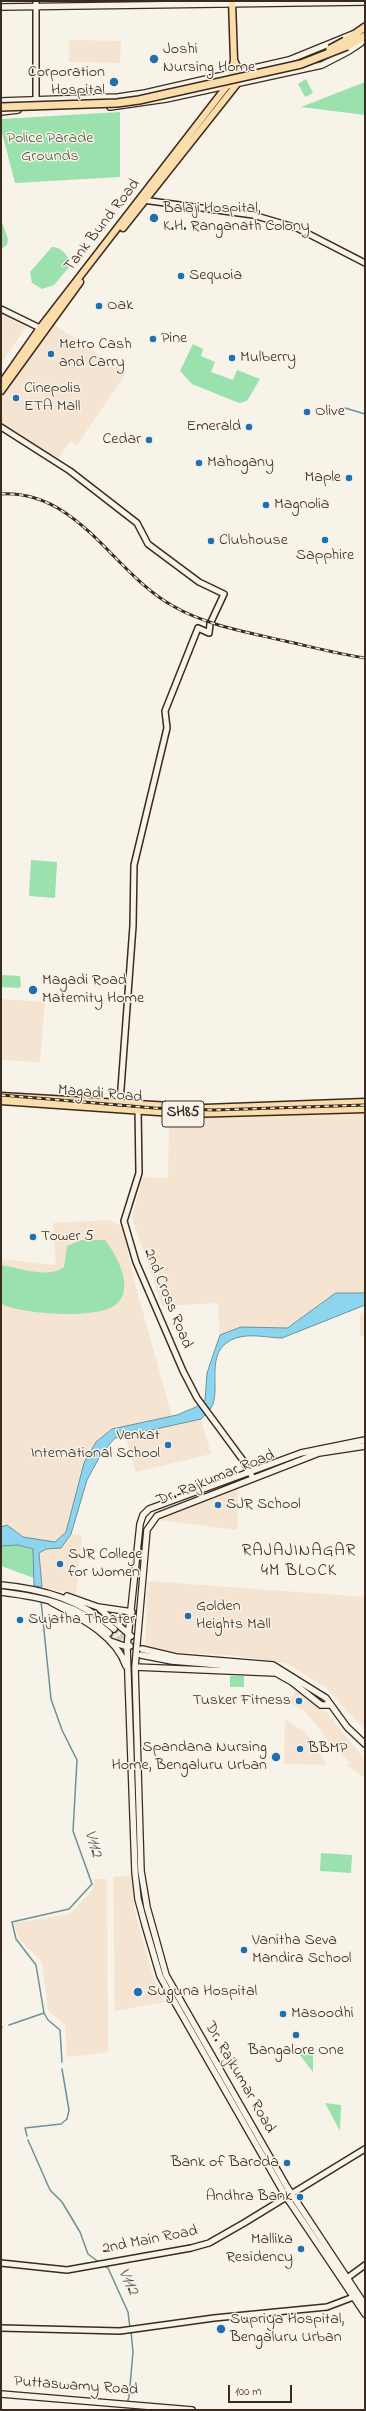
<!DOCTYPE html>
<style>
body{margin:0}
#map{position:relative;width:366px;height:2411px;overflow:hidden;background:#f7f3e8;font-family:"Indie Flower",sans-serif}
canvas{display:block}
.frame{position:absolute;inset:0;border:2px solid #3b2a1e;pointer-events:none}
.scale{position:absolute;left:228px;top:2385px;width:64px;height:18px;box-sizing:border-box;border:2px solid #3b2a1e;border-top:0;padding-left:5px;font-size:12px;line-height:14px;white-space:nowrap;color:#3b2a1e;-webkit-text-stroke:3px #f7f3e8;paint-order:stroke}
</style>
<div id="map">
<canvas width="366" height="2411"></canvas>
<div class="frame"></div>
<div class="scale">100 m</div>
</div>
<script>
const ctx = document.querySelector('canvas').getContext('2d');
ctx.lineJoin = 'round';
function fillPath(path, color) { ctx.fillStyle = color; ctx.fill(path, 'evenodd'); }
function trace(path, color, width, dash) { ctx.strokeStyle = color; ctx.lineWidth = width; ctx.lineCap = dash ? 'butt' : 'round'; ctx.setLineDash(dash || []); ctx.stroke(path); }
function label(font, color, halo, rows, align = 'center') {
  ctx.font = font + ' "Indie Flower",sans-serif'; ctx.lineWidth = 3; ctx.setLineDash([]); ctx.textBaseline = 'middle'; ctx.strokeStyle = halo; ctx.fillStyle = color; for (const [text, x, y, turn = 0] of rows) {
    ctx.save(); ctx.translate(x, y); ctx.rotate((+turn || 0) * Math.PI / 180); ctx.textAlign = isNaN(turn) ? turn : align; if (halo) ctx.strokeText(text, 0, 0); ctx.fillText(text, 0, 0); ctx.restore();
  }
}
fillPath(new Path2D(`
 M69,40L121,41L120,63L69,62Z
 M1,314L26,327L1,363Z
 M50,322L126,373L77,445L70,441L57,461L1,423V393Z
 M1,999L45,1002L40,1062L1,1060Z
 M365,1111V1293H336L287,1327H241L220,1335L218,1303L162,1306L132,1217L140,1189V1177L168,1178L169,1116Z
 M108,1220L122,1226L135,1284L172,1416L112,1429L84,1463L66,1532L55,1542L36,1540L23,1537L7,1525L1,1527V1259L56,1265L53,1223Z
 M365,1311V1336L360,1335V1314Z
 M201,1419L211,1454L136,1472L125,1436Z
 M238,1489L237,1530L159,1520Z
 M71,1534L82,1535L76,1594L42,1587L39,1553L46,1549L61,1548Z
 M148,1581L365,1597V1730L325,1687L286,1663L229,1655L164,1652L145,1646Z
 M295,1690L326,1712L365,1759V1778L347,1765L349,1762L340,1752L338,1753L305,1711L290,1703Z
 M285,1719L306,1733L327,1765L284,1764Z
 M132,1875L134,1909L154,1980L165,2002L115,2011L113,1877Z
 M95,1879H107L108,2052L67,2057L65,2025L48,2010L42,1962L19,1939L14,1923L70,1914L93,1889Z`), '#f5e4d2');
fillPath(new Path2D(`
 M306,79L313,93L305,97L298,84Z
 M365,82V115L301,107Z
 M120,112V177L15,183L1,129V119Z
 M1,219L8,239L7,245L1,249Z
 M52,247C62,247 70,257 70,266L54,285L42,289L32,283L30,272Z
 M193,344L203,349L201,356L215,362L211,372L233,380L237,370L260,379L247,401L239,403L192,384L180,371Z
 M31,860L57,862L55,898L29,896Z
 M1,975L20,976L21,986L19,988L1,987Z
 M81,1240H105C117,1255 138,1294 112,1307C90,1319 23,1314 1,1304V1265C20,1268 48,1279 64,1267L67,1246Z
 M18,1545L33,1549L34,1578L1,1566V1546Z
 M230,1676H244V1687H230Z
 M321,1853L352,1855L351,1873L320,1871Z
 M299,2054L313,2055V2072Z
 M325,2103L341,2105L340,2131Z`), '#9ae1ae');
const water = new Path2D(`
 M336,1293H365V1305L282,1338C269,1338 251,1333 236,1338C204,1349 220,1383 213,1404C211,1409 205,1415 201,1419L115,1438L101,1454L87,1480L71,1534L61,1548L46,1549L39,1553L42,1587L34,1586L33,1549L18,1545L1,1546V1527L7,1525L23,1537L55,1542L66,1532L84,1463L96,1442L112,1429L177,1415L196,1407L205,1400L207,1373L220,1335L241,1327L287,1328Z`);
fillPath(water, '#8dd5ee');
trace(water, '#6c919b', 1);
trace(new Path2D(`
 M345,408L365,414
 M41,1601L51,1699L62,1730L77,1760L73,1831L92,1884L69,1909L12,1922L16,1939L36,1965L44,2013L48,2020L60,2030L62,2062
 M9,2025L44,2013
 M1,2028L2,2027
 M27,2136L25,2128L61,2124L67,2119L69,2110L62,2069
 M28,2140L50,2190L62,2202L80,2232L88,2254L100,2263
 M103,2265L108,2268L128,2312L130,2328
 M127,2403L129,2397L133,2352L131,2332`), '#6c919b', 1.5);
trace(new Path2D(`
 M114,1629L139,1648
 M109,1633L140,1654`), '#d1cbc0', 5.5, [5.5, 3]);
const tertiary = new Path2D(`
 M36,104V1
 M143,200L253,215L297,228L365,263
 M1,309L40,328
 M1,427L70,471L137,523L148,544L199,582L224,594L210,624L209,633L198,628L165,711L167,728L134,865L133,926L120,1102
 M138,1108L139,1173L124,1221L136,1262L183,1371L197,1398L242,1459L253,1478
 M1,2263L67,2270L191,2248L209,2243L244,2223L365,2149
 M346,2279L365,2265
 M1,2328L120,2331L214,2318L327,2307L356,2296`);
const secondary = new Path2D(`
 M1,7L365,2
 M1,101L118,97L145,93L289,60L353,34
 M110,107L166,99L322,65L349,51L361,43L363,37
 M1,112L18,110
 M365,1440L301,1453L149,1509L143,1515L140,1524L127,1647L135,1872L138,1899L145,1925L160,1976L166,1987L285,2195L365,2314
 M365,1446L319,1453L157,1516L147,1530L135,1667L141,1871L147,1907L166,1975L287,2187L365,2305
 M1,1585C44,1589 81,1600 114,1629
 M1,1592C42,1597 78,1604 109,1633
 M67,1596L98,1607L132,1612
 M51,1602C78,1617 115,1634 126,1666
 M100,1609L131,1636
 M110,1641L127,1647L130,1646
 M142,1649L176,1657L273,1665L326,1698L347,1727L365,1744
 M141,1655L172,1661L269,1669L292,1682L321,1705H329
 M135,1667L276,1673
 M1,2394L192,2410`);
const primary = new Path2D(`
 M123,228L237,84L239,71L234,60
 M1,384L40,328L230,82L234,60L232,1
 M1,391L80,282
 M1,1096L205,1108L365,1102
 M1,1101L187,1114L365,1109`);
const trunk = new Path2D(`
 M345,41L365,27
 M347,46L365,36`);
trace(tertiary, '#3b2a1e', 8);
trace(secondary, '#3b2a1e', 8);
trace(primary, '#3b2a1e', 9);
trace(trunk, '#3b2a1e', 10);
trace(tertiary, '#f7f3e8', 5);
trace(secondary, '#f7f3e8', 5.5);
trace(primary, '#faddab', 6);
trace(trunk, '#faddab', 7);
const rail = new Path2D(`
 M1,494C79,490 113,573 173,606C208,626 247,632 285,641C312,647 338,654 365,658
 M1,1095L154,1108L214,1110L365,1105`);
trace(rail, '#3b2a1e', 3);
trace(rail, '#f7f3e8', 1.5, [4.5]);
const trunkBridge = new Path2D(`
 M330,49L345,41
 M1,107L117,103L139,100L301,64L347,46`);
trace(trunkBridge, '#3b2a1e', 10, []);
trace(trunkBridge, '#faddab', 7);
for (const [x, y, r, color] of [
 [154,59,5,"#1f6fb2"],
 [114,82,5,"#1f6fb2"],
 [154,218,5,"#1f6fb2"],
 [181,276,4,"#1f6fb2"],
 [99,306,4,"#1f6fb2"],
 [153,339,4,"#1f6fb2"],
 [51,354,4,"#1f6fb2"],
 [232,358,4,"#1f6fb2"],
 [16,398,4,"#1f6fb2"],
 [307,412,4,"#1f6fb2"],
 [249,427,4,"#1f6fb2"],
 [149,440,4,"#1f6fb2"],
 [199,463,4,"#1f6fb2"],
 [349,478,4,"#1f6fb2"],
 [266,505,4,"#1f6fb2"],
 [325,540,4,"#1f6fb2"],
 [211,541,4,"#1f6fb2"],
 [33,990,5,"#1f6fb2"],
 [33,1237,4,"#1f6fb2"],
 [168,1445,4,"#1f6fb2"],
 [218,1505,4,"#1f6fb2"],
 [60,1564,4,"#1f6fb2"],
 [188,1616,4,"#1f6fb2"],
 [20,1620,4,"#1f6fb2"],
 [299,1701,4,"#1f6fb2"],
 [300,1749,4,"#1f6fb2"],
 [276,1757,5,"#1f6fb2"],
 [244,1950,4,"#1f6fb2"],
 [138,1992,5,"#1f6fb2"],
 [283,2014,4,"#1f6fb2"],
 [296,2035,4,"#1f6fb2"],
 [287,2163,4,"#1f6fb2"],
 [300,2197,4,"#1f6fb2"],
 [301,2249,4,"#1f6fb2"],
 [221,2329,5,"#1f6fb2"]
]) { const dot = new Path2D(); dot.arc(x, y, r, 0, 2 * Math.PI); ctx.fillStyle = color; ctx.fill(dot); trace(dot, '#f7f3e8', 1.5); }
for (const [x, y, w] of [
 [183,1114,42]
]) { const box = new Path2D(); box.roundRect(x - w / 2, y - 13, w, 26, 3); ctx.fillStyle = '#f7f3e8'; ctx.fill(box); trace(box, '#3b2a1e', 1); }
label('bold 15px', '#3b2a1e', null, [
 ["SH85",183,1114]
]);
label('16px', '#3b2a1e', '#f7f3e8', [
 ["Joshi",163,50],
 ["Nursing Home",163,68],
 ["Corporation",105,73,"right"],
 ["Hospital",105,91,"right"],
 ["Balaji Hospital,",163,209],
 ["K.H. Ranganath Colony",163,227],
 ["Sequoia",189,276],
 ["Oak",107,306],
 ["Pine",161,339],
 ["Metro Cash",59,345],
 ["and Carry",59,363],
 ["Mulberry",240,358],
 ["Cinepolis",24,389],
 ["ETA Mall",24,407],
 ["Olive",315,412],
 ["Emerald",241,427,"right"],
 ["Cedar",141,440,"right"],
 ["Mahogany",207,463],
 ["Maple",341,478,"right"],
 ["Magnolia",274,505],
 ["Clubhouse",219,541],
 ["Sapphire",325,556,"center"],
 ["Magadi Road",42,981],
 ["Maternity Home",42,999],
 ["Tower 5",41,1237],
 ["Venkat",160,1436,"right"],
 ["International School",160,1454,"right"],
 ["SJR School",226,1505],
 ["SJR College",68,1555],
 ["for Women",68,1573],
 ["Golden",196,1607],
 ["Heights Mall",196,1625],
 ["Sujatha Theater",28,1620],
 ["Tusker Fitness",291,1701,"right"],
 ["Spandana Nursing",267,1748,"right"],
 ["Home, Bengaluru Urban",267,1766,"right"],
 ["BBMP",308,1749],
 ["Vanitha Seva",252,1941],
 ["Mandira School",252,1959],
 ["Suguna Hospital",147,1992],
 ["Masoodhi",291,2014],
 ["Bangalore One",296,2051,"center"],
 ["Bank of Baroda",279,2163,"right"],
 ["Andhra Bank",292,2197,"right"],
 ["Mallika",293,2240,"right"],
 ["Residency",293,2258,"right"],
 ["Supriya Hospital,",230,2320],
 ["Bengaluru Urban",230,2338]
], 'left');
label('16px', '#535842', '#f7f3e8', [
 ["Police Parade",50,139],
 ["Grounds",50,157]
]);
label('16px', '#3b2a1e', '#f7f3e8', [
 ["Tank Bund Road",103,226,-52],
 ["Magadi Road",100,1095,5],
 ["2nd Cross Road",167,1299,68],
 ["Dr. Rajkumar Road",216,1479,-22],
 ["Dr. Rajkumar Road",239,2078,60],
 ["2nd Main Road",150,2241,-11],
 ["Puttaswamy Road",76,2387,4]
]);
ctx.letterSpacing = '1px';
label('17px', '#3b2a1e', '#f7f3e8', [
 ["RAJAJINAGAR",299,1552],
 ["4M BLOCK",299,1572]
]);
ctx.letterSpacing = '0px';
label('italic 17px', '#505552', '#f7f3e8', [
 ["V112",92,1844,73],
 ["V112",127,2282,64]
]);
</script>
